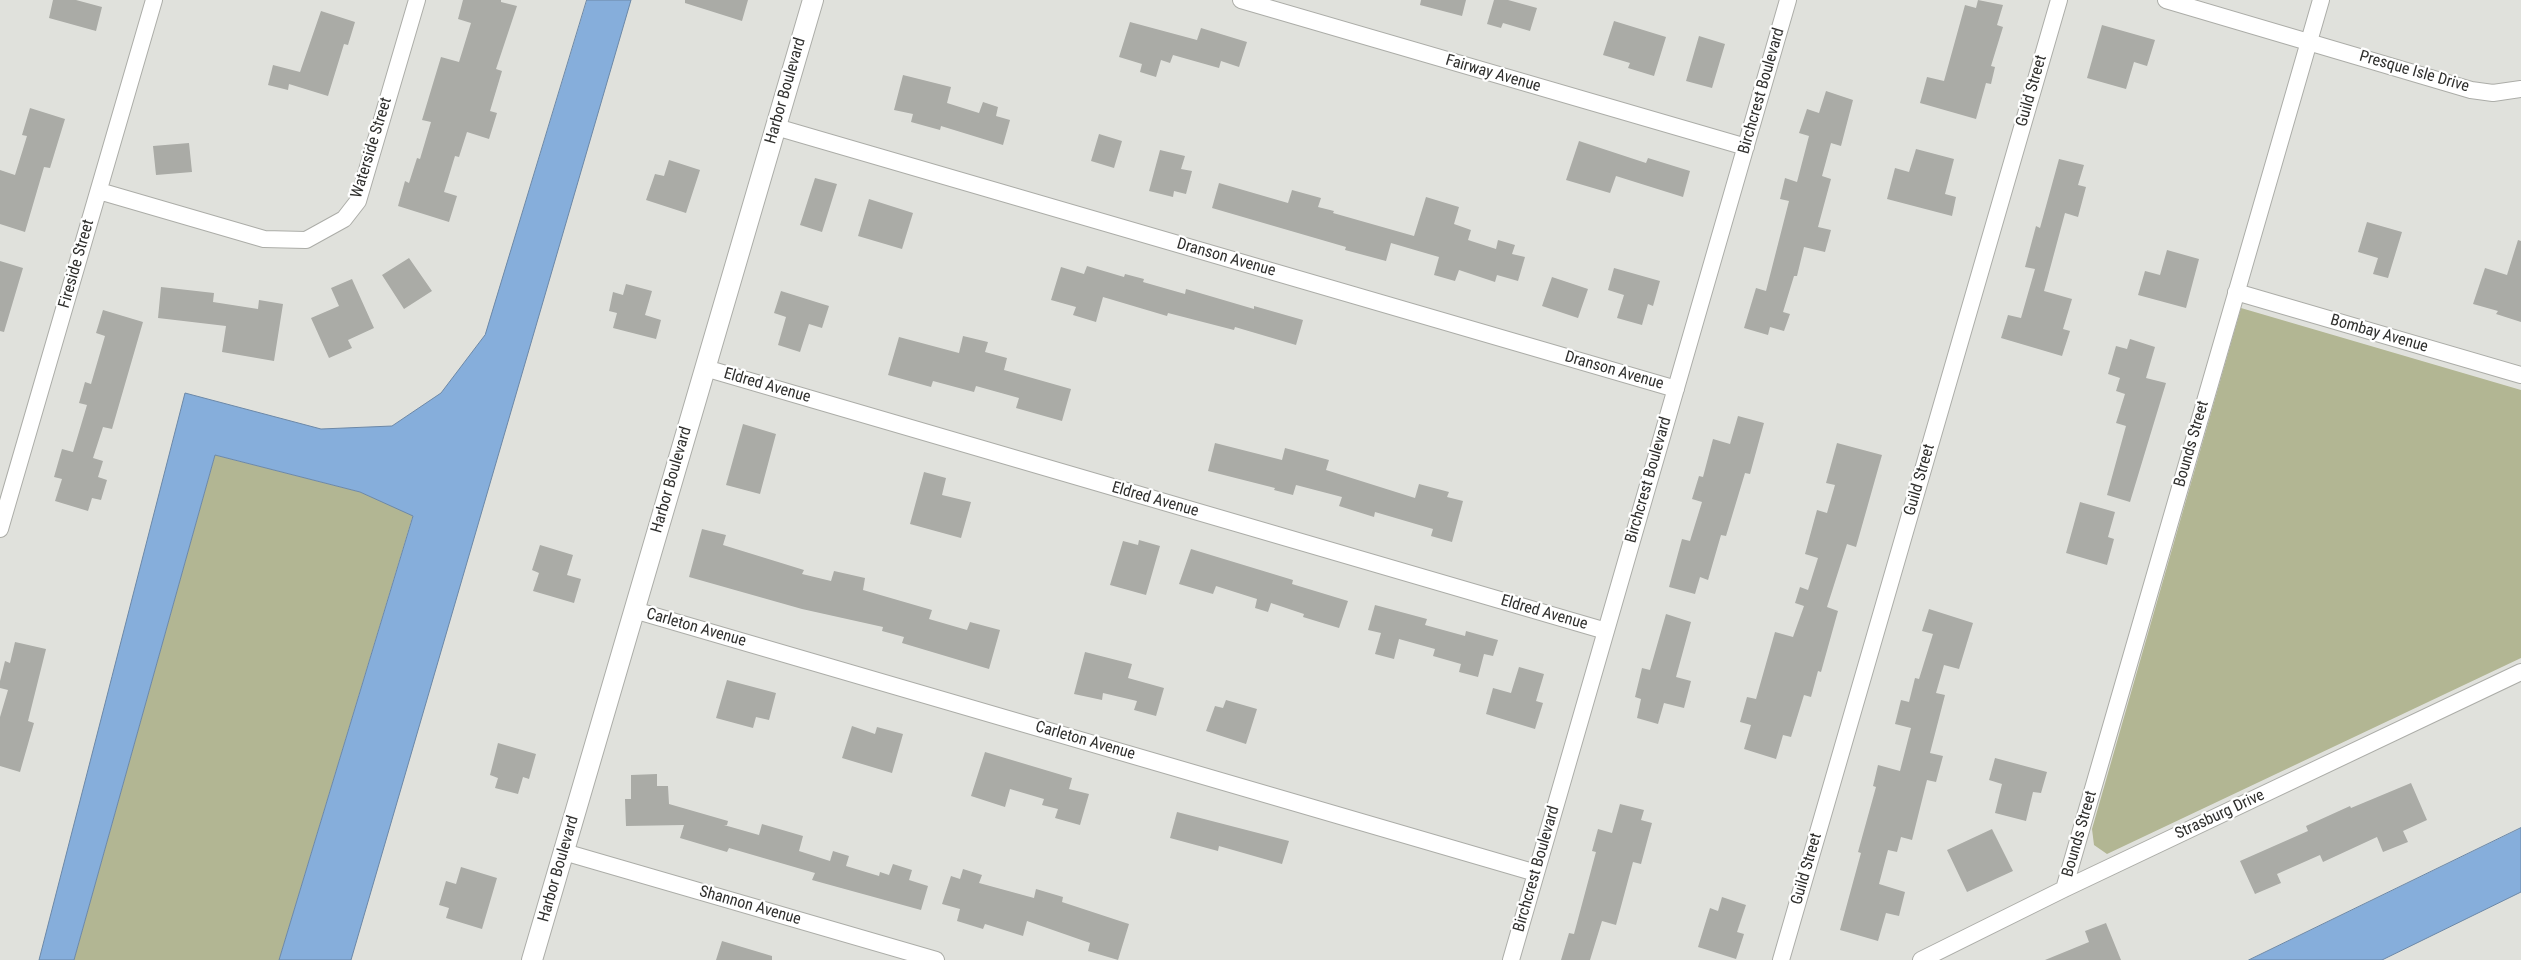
<!DOCTYPE html>
<style>
body{margin:0}
canvas{display:block;background:#e0e1dc}
</style>
<canvas width="2521" height="960"></canvas>
<script>
const ctx = document.querySelector('canvas').getContext('2d');
ctx.lineJoin = 'round';
function fillPath(path, color) { ctx.fillStyle = color; ctx.fill(path, 'evenodd'); }
function trace(path, color, width, dash) { ctx.strokeStyle = color; ctx.lineWidth = width; ctx.lineCap = dash ? 'butt' : 'round'; ctx.setLineDash(dash || []); ctx.stroke(path); }
function label(font, color, halo, rows, align = 'center') {
  ctx.font = font + ' "Roboto Condensed",sans-serif'; ctx.lineWidth = 4.5; ctx.setLineDash([]); ctx.textBaseline = 'middle'; ctx.strokeStyle = halo; ctx.fillStyle = color; for (const [text, x, y, turn = 0] of rows) {
    ctx.save(); ctx.translate(x, y); ctx.rotate((+turn || 0) * Math.PI / 180); ctx.textAlign = isNaN(turn) ? turn : align; if (halo) ctx.strokeText(text, 0, 0); ctx.fillText(text, 0, 0); ctx.restore();
  }
}
fillPath(new Path2D(`
 M2241,308L2521,390V658L2107,854L2094,845L2092,829Z
 M215,455L360,492L413,515L279,960H74Z`), '#b2b693');
const water = new Path2D(`
 M587,0H631L351,960H279L413,516L360,492L215,455L74,960H39L185,393L321,429L392,426L441,393L485,335Z
 M2521,828V892L2382,960H2249Z`);
fillPath(water, '#86aedb');
trace(water, '#6c88a7', 1);
fillPath(new Path2D(`
 M53,0H76L102,7L96,31L49,18Z
 M463,0H501V2L517,6L496,69L502,71L490,111L497,113L489,139L467,132L459,157L455,156L444,192L457,196L449,222L398,206L405,181L409,183L417,158L420,159L431,122L422,120L441,57L459,62L471,23L458,19Z
 M685,0H748L742,21L685,3Z
 M1421,0H1466L1462,16L1420,5Z
 M1494,0H1508L1537,8L1530,31L1503,23L1501,28L1487,24Z
 M1978,0L2003,5L1997,25L2003,27L1991,66L1995,67L1991,84L1986,83L1976,119L1920,103L1927,77L1944,81L1965,5L1976,8Z
 M321,11L355,22L348,45L344,44L328,96L289,84L288,90L268,85L273,65L300,72Z
 M1614,21L1666,37L1654,76L1628,68L1630,63L1603,55Z
 M1130,22L1197,40L1201,28L1247,42L1239,67L1221,61L1219,68L1173,55L1170,63L1161,60L1156,77L1140,72L1142,64L1119,57Z
 M2102,25L2155,40L2147,66L2134,62L2126,89L2087,78Z
 M1699,36L1725,44L1712,88L1686,81Z
 M903,75L951,87L947,103L979,113L983,102L998,107L996,116L1010,120L1003,145L941,126L940,130L911,122L913,114L894,110Z
 M1826,91L1853,100L1841,146L1831,143L1822,176L1831,179L1818,227L1831,230L1825,252L1804,247L1797,276H1794L1783,312L1790,314L1784,331L1770,327L1768,335L1744,328L1756,288L1766,291L1789,201L1780,199L1785,178L1797,182L1809,136L1799,133L1807,109L1819,113Z
 M30,108L65,119L50,168L44,167L25,232L0,224V170L15,175L27,136L22,135Z
 M1099,134L1122,141L1114,168L1091,161Z
 M1579,141L1646,163L1648,158L1690,171L1683,197L1616,176L1610,193L1566,180Z
 M189,143L192,172L156,175L153,146Z
 M1916,149L1954,159L1945,194L1956,197L1952,216L1887,199L1895,168L1909,172Z
 M1160,150L1185,156L1181,169L1192,171L1186,194L1174,191L1173,197L1149,191Z
 M2059,159L2084,165L2078,185L2086,187L2078,217L2065,213L2044,291L2072,299L2063,329L2070,331L2062,356L2001,338L2008,315L2021,318L2035,269L2025,267L2036,226L2040,228Z
 M669,160L700,170L686,213L646,200L655,174L664,176Z
 M815,178L837,184L822,232L800,225Z
 M1219,183L1288,203L1292,190L1321,198L1318,207L1334,211L1333,213L1414,236L1426,197L1459,207L1454,224L1471,230L1468,240L1496,249L1498,240L1515,245L1512,254L1525,257L1518,281L1497,275L1495,282L1459,270L1455,281L1434,275L1439,257L1391,243L1386,261L1345,250L1346,247L1212,208Z
 M869,199L913,213L902,249L858,236Z
 M2367,222L2402,232L2388,278L2373,274L2378,258L2358,252Z
 M2518,240L2521,241V322L2496,314L2498,311L2473,304L2485,268L2507,275Z
 M2167,250L2199,259L2186,308L2138,295L2145,271L2160,275Z
 M409,258L432,291L404,309L382,275Z
 M0,261L23,268L4,332L0,331Z
 M1087,266L1124,277L1125,274L1144,279L1143,282L1185,294L1186,289L1254,309V306L1303,320L1296,345L1235,327L1234,330L1168,313L1167,316L1103,297L1096,322L1073,315L1076,307L1051,300L1061,267L1084,274Z
 M1614,268L1660,281L1653,306L1648,304L1642,325L1617,318L1624,295L1608,290Z
 M1552,277L1588,289L1578,318L1542,306Z
 M352,279L374,328L348,340L352,348L329,358L311,318L339,306L331,288Z
 M626,284L652,291L645,315L661,320L656,339L613,328L617,313L609,311L613,292L623,295Z
 M161,287L214,293L213,302L258,309L259,300L283,304L274,361L222,352L226,326L158,318Z
 M781,291L829,306L822,328L809,324L800,352L778,345L786,317L774,313Z
 M103,310L143,322L112,429L103,427L93,458L103,461L98,477L107,480L101,500L92,498L88,511L55,501L62,479L54,477L62,449L73,452L87,405L79,403L85,382L91,384L105,336L96,333Z
 M963,336L988,342L985,352L1007,358L1004,370L1071,389L1062,421L1016,408L1019,398L976,386L974,392L933,381L931,387L888,375L899,337L959,353Z
 M2130,339L2155,347L2146,378L2166,383L2130,502L2107,495L2126,426L2116,423L2125,394L2116,391L2120,378L2108,374L2116,346L2127,349Z
 M1738,416L1764,423L1750,474L1745,473L1726,536L1721,535L1708,580L1700,577L1695,594L1669,587L1682,539L1690,541L1702,502L1692,499L1699,476L1703,477L1713,439L1730,444Z
 M743,424L776,434L760,494L726,485Z
 M1215,443L1282,460L1285,448L1329,460L1326,470L1415,498L1419,484L1449,492L1447,497L1463,501L1452,542L1431,536L1433,529L1375,512L1374,517L1339,506L1342,497L1296,485L1293,495L1274,490L1275,488L1208,471Z
 M1837,443L1882,455L1856,547L1847,544L1827,607L1838,611L1821,672L1818,671L1811,697L1804,695L1791,737L1783,735L1776,759L1744,749L1751,725L1740,722L1747,697L1756,699L1775,632L1793,637L1804,606L1795,603L1800,587L1808,590L1818,558L1805,554L1817,510L1827,513L1835,485L1826,483Z
 M924,472L946,478L942,495L971,502L961,538L910,524Z
 M2080,502L2115,512L2108,537L2114,539L2107,565L2066,553Z
 M702,529L726,535L723,545L804,570L802,574L831,581L834,571L865,578L863,590L932,610L929,619L967,630L970,622L1000,630L989,669L902,643L904,637L882,631L883,627L802,609L689,577Z
 M1139,540L1160,546L1146,595L1110,585L1123,541L1138,545Z
 M540,545L573,555L567,575L581,579L574,603L533,591L539,573L532,570Z
 M1191,549L1293,580L1292,584L1348,601L1339,628L1303,617L1304,614L1271,603L1268,612L1255,608L1257,599L1216,586L1213,594L1179,584Z
 M1375,605L1427,619L1425,625L1465,636L1466,631L1498,640L1493,656L1484,654L1478,677L1459,672L1461,664L1433,656L1435,649L1399,639L1394,659L1375,654L1381,633L1368,630Z
 M1929,609L1973,623L1959,669L1944,665L1936,693L1945,695L1930,753L1943,756L1936,782L1927,780L1912,840L1901,837L1897,852L1888,850L1879,884L1905,892L1899,916L1886,913L1878,941L1840,930L1861,853L1858,852L1876,787L1873,786L1878,765L1900,771L1911,728L1895,724L1901,700L1909,702L1915,678L1919,679L1933,634L1922,631Z
 M1666,614L1691,622L1676,677L1691,681L1684,708L1664,703L1658,724L1637,718L1641,699L1635,697L1642,668L1650,670Z
 M15,642L46,649L28,721L34,723L20,772L0,766V717L8,690L0,688V681L5,661L10,663Z
 M1085,652L1132,664L1128,678L1164,688L1156,716L1134,710L1137,701L1103,693L1102,700L1074,694Z
 M1519,667L1544,674L1536,701L1543,703L1535,729L1486,714L1493,688L1511,693Z
 M727,680L776,693L769,720L756,717L753,728L716,718Z
 M1226,700L1257,709L1246,744L1206,731L1215,706L1223,708Z
 M852,726L875,734L877,727L903,734L892,773L842,758Z
 M498,743L536,754L529,779L523,777L518,794L495,788L498,778L490,775Z
 M985,752L1072,778L1069,789L1089,794L1080,825L1055,818L1058,809L1042,805L1044,799L1010,789L1005,807L971,796Z
 M1995,758L2047,772L2041,793L2033,792L2026,821L1995,813L2002,784L1989,780Z
 M657,774V786H668L669,804L728,821L727,825H724L759,835L762,824L803,836L799,851L830,861L833,851L849,856L846,866L879,876L880,872L889,875L893,864L912,870L909,880L928,886L921,910L812,880L815,873L729,848L727,852L680,838L684,825L626,826L625,799H631V775Z
 M2411,783L2427,820L2403,831L2408,842L2383,852L2377,837L2323,862L2320,855L2277,874L2281,883L2255,894L2240,861L2308,831L2306,826L2350,806L2351,808Z
 M1620,804L1644,810L1641,820L1652,823L1641,864L1633,862L1616,925L1602,921L1590,960H1561L1569,933L1574,934L1596,852L1592,851L1598,829L1612,833Z
 M1177,812L1289,841L1282,864L1219,846L1218,851L1170,838Z
 M1992,829L2013,871L1967,892L1947,850Z
 M461,867L497,878L482,929L446,918L449,908L439,905L446,881L456,884Z
 M963,869L982,875L979,883L1034,898L1036,889L1063,897L1062,902L1129,924L1118,960L1088,951L1090,943L1027,921L1023,936L985,924L983,929L957,921L960,909L942,904L951,876L960,879Z
 M1722,897L1746,905L1737,932L1744,934L1736,959L1698,947L1710,908L1718,911Z
 M2106,923L2121,960H2045L2089,942L2085,931Z
 M722,941L772,956V960H716Z`), '#aaaba6');
const minor = new Path2D(`
 M1241,0L1746,147
 M2166,0L2471,90L2493,93L2521,89
 M776,127L1676,389
 M99,191L264,239L306,240L344,219L358,201L417,0
 M2236,292L2521,375
 M705,368L1606,631
 M0,529L154,0
 M634,610L1536,873
 M564,852L936,960
 M2064,889L2321,0
 M1511,960L1788,0
 M1781,960L2059,0
 M1921,960L2064,889L2521,672`);
const tertiary = new Path2D(`
 M532,960L813,0`);
trace(minor, '#acada8', 18);
trace(tertiary, '#acada8', 22);
trace(minor, '#fff', 16);
trace(tertiary, '#fff', 20);
label('16px', '#2f2f2d', '#fff', [
 ["Presque Isle Drive",2414,72,16],
 ["Fairway Avenue",1493,74,16],
 ["Harbor Boulevard",786,91,-74],
 ["Birchcrest Boulevard",1762,91,-74],
 ["Guild Street",2032,91,-74],
 ["Waterside Street",372,148,-73],
 ["Dranson Avenue",1226,258,16],
 ["Fireside Street",77,264,-74],
 ["Bombay Avenue",2379,334,16],
 ["Dranson Avenue",1614,371,16],
 ["Eldred Avenue",767,386,16],
 ["Bounds Street",2192,444,-74],
 ["Harbor Boulevard",672,480,-74],
 ["Birchcrest Boulevard",1649,480,-74],
 ["Guild Street",1920,480,-74],
 ["Eldred Avenue",1155,500,16],
 ["Eldred Avenue",1544,613,16],
 ["Carleton Avenue",696,628,16],
 ["Carleton Avenue",1085,741,16],
 ["Strasburg Drive",2220,815,-25],
 ["Bounds Street",2080,834,-74],
 ["Harbor Boulevard",559,869,-74],
 ["Birchcrest Boulevard",1537,869,-74],
 ["Guild Street",1807,869,-74],
 ["Shannon Avenue",750,906,16]
]);
</script>
